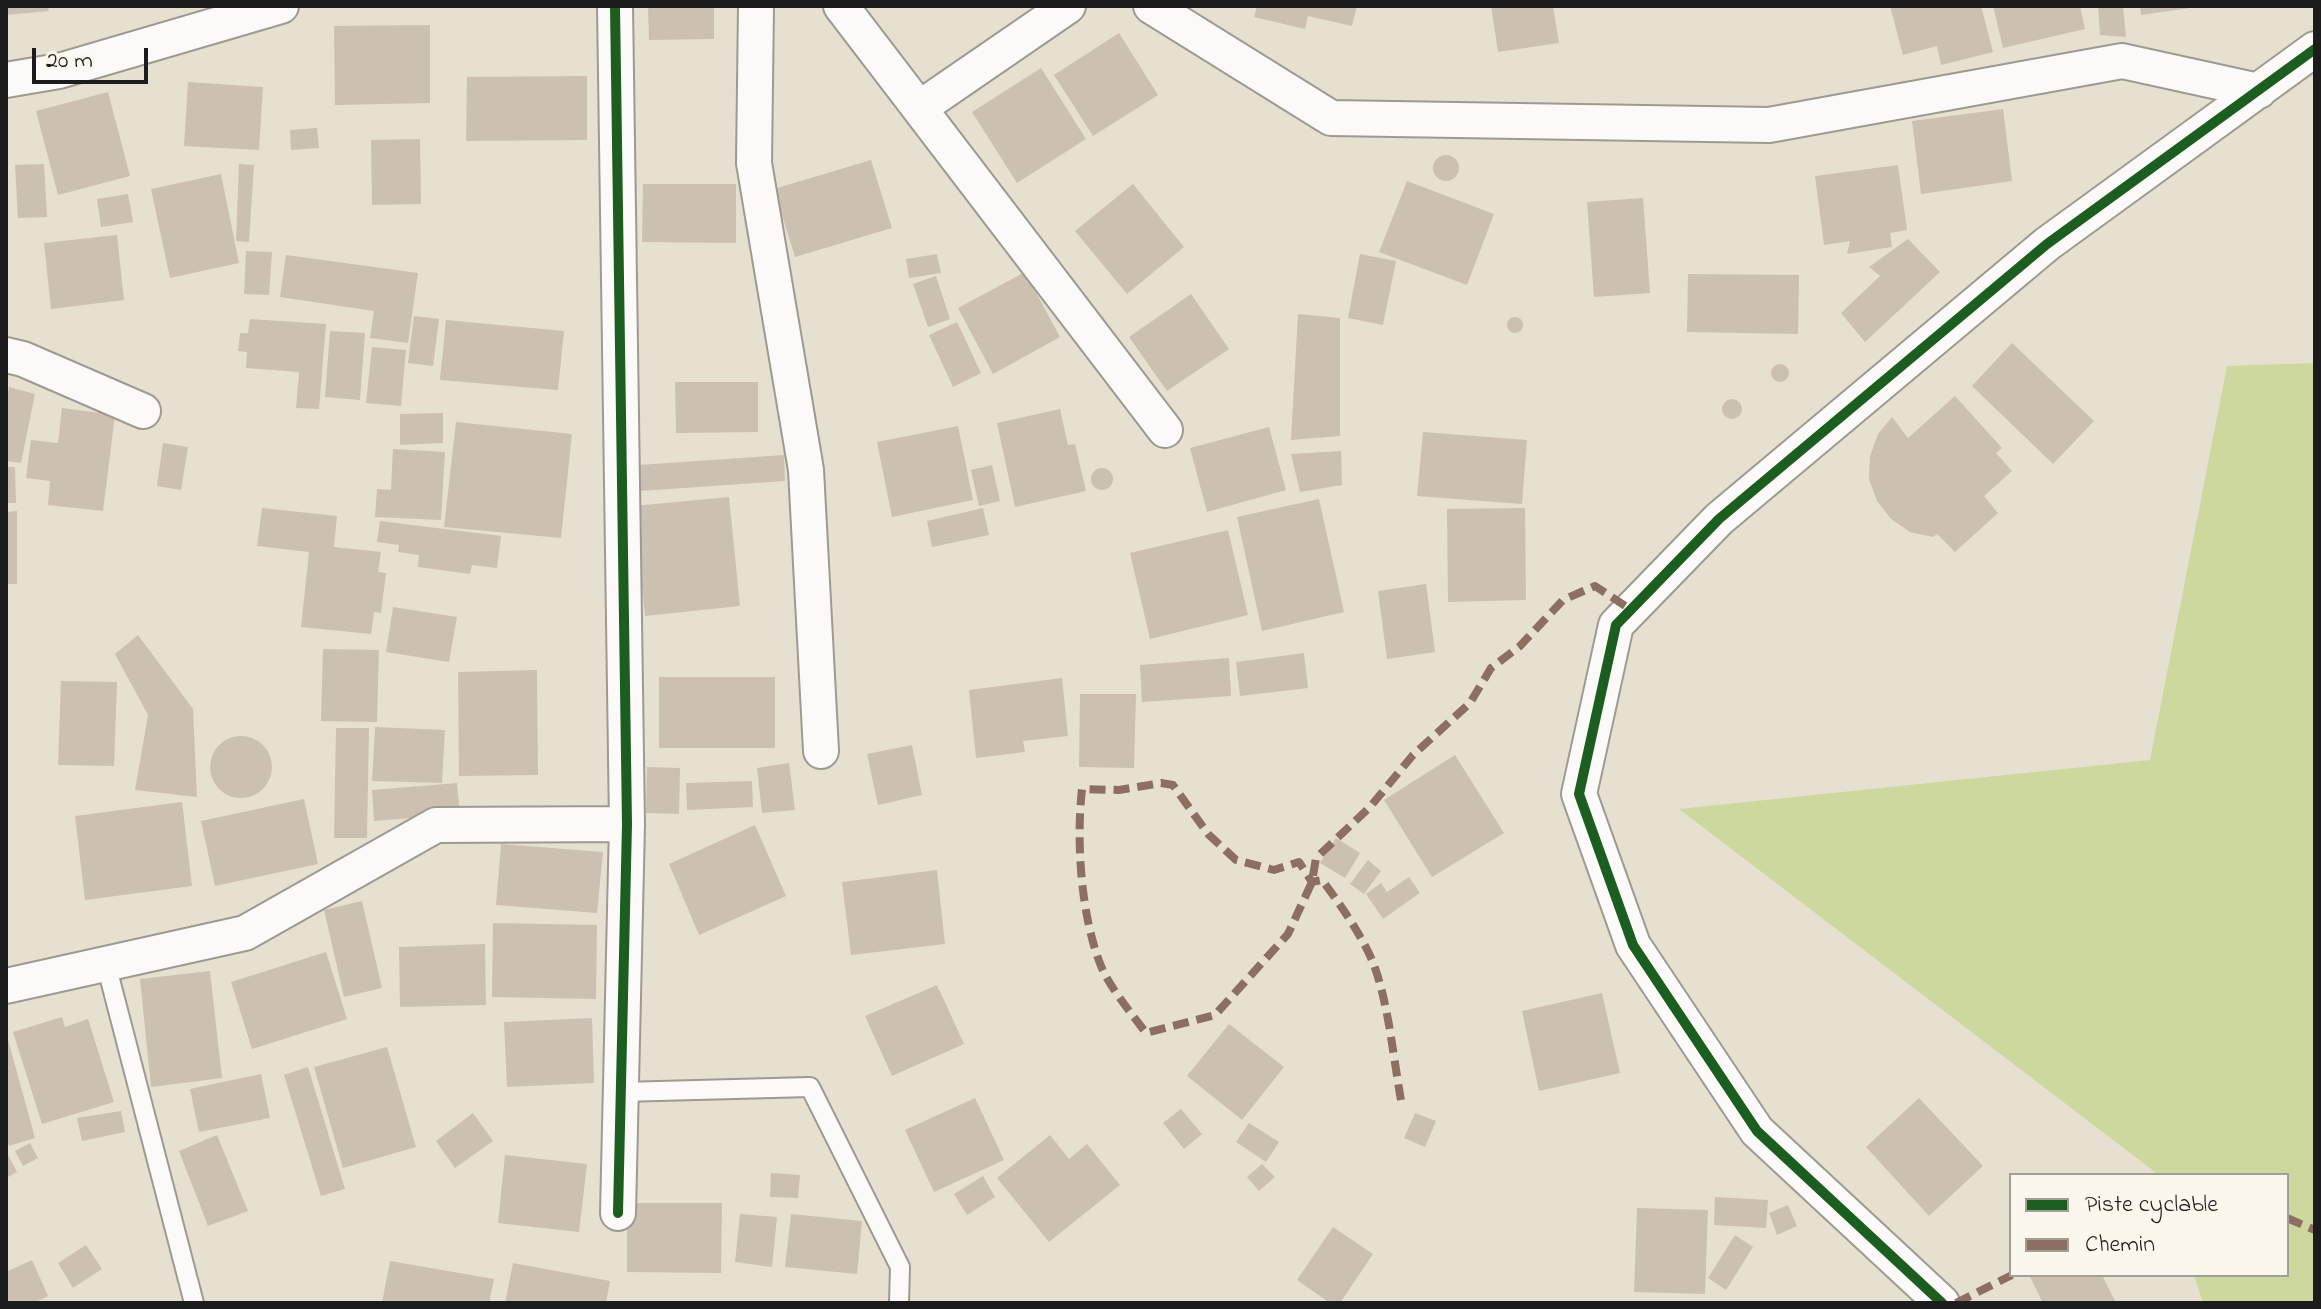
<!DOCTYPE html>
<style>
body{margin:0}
#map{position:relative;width:2321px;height:1309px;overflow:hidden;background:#e6e0d0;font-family:"Indie Flower",sans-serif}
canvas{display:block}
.frame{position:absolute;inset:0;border:8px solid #1c1c1c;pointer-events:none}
.legend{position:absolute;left:2009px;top:1173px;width:280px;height:104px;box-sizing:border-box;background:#fbf7ec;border:2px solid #a29f99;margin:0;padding:10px 14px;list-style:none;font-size:24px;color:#1c1c1c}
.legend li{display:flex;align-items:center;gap:16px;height:40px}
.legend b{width:40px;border:2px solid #a29f99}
.scale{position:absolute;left:32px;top:48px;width:116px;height:36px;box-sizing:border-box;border:4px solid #1c1c1c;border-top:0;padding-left:10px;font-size:24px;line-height:28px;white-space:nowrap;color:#1c1c1c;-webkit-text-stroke:6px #fbf7ec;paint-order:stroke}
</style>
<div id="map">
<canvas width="2321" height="1309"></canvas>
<div class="frame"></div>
<ul class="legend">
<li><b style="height:10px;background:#1b5e20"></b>Piste cyclable</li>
<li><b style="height:10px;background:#8d6e63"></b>Chemin</li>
</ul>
<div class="scale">20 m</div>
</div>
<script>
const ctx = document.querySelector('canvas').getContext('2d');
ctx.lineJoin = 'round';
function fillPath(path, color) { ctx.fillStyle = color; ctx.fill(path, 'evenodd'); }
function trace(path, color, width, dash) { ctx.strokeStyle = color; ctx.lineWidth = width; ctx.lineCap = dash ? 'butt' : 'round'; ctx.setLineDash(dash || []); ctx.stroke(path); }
fillPath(new Path2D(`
 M2315,363V1303H2203L2194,1275H2287V1175H2159L1679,809L2150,760L2227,366Z`), '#cdd89f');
fillPath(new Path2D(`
 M6,6H48L49,11L6,15Z
 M648,6H714V39L649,40Z
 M1257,6H1357L1352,26L1308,16L1305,29L1254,17Z
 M1491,6H1553L1559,43L1498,52Z
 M1890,6H1981L1993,52L1941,65L1937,46L1903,55Z
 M1993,6H2080L2085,29L2003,48Z
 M2098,6H2123L2126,37L2100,35Z
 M2140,6H2190V8L2141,15Z
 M430,25V103L335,105L334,26Z
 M1119,33L1158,95L1093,136L1054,75Z
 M1041,68L1086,139L1017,183L972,112Z
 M587,76V140L466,141L467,77Z
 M188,82L263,87L259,150L184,146Z
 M108,92L130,176L58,195L36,111Z
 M2003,109L2012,181L1921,194L1912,121Z
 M317,128L319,148L291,150L290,130Z
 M420,139L421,204L372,205L371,140Z
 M1433 168a13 13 0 1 1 26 0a13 13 0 1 1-26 0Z
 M871,160L892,228L795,257L774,189Z
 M44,164L47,217L18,218L15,165Z
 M239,164L254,165L249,242L236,241Z
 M1898,165L1907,230L1890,233L1892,247L1847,254L1850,241L1824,245L1815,176Z
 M221,174L239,263L170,278L151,189Z
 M1407,181L1494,214L1467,285L1379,252Z
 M643,184H736V243L642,242Z
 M1133,184L1184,247L1127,294L1075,231Z
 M128,194L133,222L101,227L97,199Z
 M1643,198L1650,293L1594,297L1587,202Z
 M117,235L124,300L51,309L44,243Z
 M1908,239L1940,272L1865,342L1841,313L1880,276L1869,267Z
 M246,251L272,252L269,295L244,294Z
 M937,254L941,273L909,278L906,259Z
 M1360,254L1396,261L1383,325L1348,318Z
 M286,255L418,273L408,343L370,338L374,311L280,297Z
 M1025,272L1060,337L993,374L958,308Z
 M1688,274L1799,275L1798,334L1687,332Z
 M936,276L950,319L928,327L913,284Z
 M1191,294L1229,349L1167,391L1129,337Z
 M1298,314L1340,318V436L1291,440Z
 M414,316L439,319L433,366L408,363Z
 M1507 325a8 8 0 1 1 16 0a8 8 0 1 1-16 0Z
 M250,319L326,324L319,409L296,408L299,372L246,368L247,352L238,351L240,333H248Z
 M446,320L564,331L558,390L440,380Z
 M957,322L981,373L953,387L929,335Z
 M330,331L365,333L360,400L325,397Z
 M2012,343L2094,421L2053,464L1972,386Z
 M372,347L406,350L401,406L366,403Z
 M1771 373a9 9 0 1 1 18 0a9 9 0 1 1-18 0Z
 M675,382H758V432L676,433Z
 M9,387L35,394L21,463L6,461V403Z
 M1955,396L2002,448L1996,453L2012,471L1984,496L1998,513L1955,552L1937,534L1933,537L1910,532L1891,519L1877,501L1869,479L1870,456L1878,434L1892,417L1908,438Z
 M1722 409a10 10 0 1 1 20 0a10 10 0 1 1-20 0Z
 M62,408L115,415L103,511L48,505L50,481L26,478L31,440L58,443Z
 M1060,409L1068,445L1075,444L1086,491L1015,507L997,423Z
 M443,413V443L400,445V414Z
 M456,422L572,434L561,538L444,527Z
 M958,426L973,500L892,517L877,442Z
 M1269,427L1286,490L1207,512L1190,448Z
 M1423,432L1527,440L1522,504L1417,496Z
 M163,443L188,447L181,490L157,486Z
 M393,449L445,452L441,520L375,517L377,489L391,490Z
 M1341,451L1342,485L1300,492L1291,454Z
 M784,455L785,481L640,491L639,465Z
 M992,465L1000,501L979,506L971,470Z
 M6,467H15L16,503H6Z
 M1091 479a11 11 0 1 1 22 0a11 11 0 1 1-22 0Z
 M729,497L740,606L645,616L634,506Z
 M1319,499L1344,612L1262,631L1237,517Z
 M262,508L337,516L334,547L381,552L378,572L386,573L381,613L374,612L371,634L301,627L309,552L257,546Z
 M983,508L989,535L932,547L927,521Z
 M1525,508L1526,600L1448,602L1447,509Z
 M17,511V584H6V512Z
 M380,521L501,536L497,568L472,565L470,574L418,567L419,555L398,552L399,545L377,542Z
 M1228,530L1248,615L1150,639L1130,553Z
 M1426,584L1435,652L1387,659L1378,591Z
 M393,607L457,617L449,662L386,652Z
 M138,635L193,709L197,797L135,790L148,715L115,654Z
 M323,649L379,650L377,722L321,721Z
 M1304,653L1308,688L1240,696L1236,662Z
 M1229,658L1231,696L1142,702L1140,665Z
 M537,670L538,775L459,776L458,672Z
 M659,677H775V748H659Z
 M1062,678L1068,736L1023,741L1025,752L976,758L969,690Z
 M61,681L117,682L114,766L58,765Z
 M1080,694H1136L1134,768L1079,767Z
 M375,727L445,730L442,783L372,781Z
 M336,728H369L367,838H334Z
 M210 767a31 31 0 1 1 62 0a31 31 0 1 1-62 0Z
 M912,745L922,795L878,805L867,754Z
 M1455,755L1504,833L1432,877L1384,800Z
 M789,763L795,810L762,813L757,768Z
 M647,767L680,768L679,814L646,813Z
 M752,781L753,807L687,810L686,783Z
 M457,783L460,814L374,821L372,790Z
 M304,799L318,864L215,886L201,821Z
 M182,802L192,886L85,900L75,816Z
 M755,825L786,896L699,935L669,864Z
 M1336,838L1360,853L1345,878L1320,863Z
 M501,844L603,852L597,913L496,905Z
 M1368,860L1381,871L1364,894L1350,884Z
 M937,870L945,944L851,955L842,882Z
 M1409,877L1420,893L1383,919L1366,894L1381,883L1387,892Z
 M362,901L382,988L344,997L324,910Z
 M493,923L597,925L596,999L492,997Z
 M485,944L486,1005L400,1007L399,947Z
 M326,952L347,1019L252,1049L231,982Z
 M210,971L222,1078L151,1087L140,979Z
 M937,985L964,1044L892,1076L865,1016Z
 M1602,993L1620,1073L1539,1091L1522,1011Z
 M62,1017L65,1027L88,1019L114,1102L42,1124L13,1032Z
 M592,1018L594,1083L507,1087L504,1022Z
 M1229,1024L1284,1067L1242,1120L1187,1076Z
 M7,1036L35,1138L9,1146L6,1136Z
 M387,1047L416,1147L343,1168L314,1067Z
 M308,1067L345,1189L321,1196L284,1075Z
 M261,1074L270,1118L199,1132L190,1089Z
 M975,1098L1004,1160L934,1192L905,1130Z
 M1919,1098L1983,1166L1929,1216L1866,1147Z
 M1181,1109L1202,1134L1184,1149L1163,1123Z
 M121,1111L125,1132L82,1141L77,1118Z
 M473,1113L493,1141L455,1168L436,1141Z
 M1415,1113L1436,1121L1425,1147L1404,1138Z
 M1249,1123L1279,1142L1266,1162L1236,1142Z
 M217,1135L248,1211L208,1226L179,1151Z
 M1050,1135L1069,1159L1087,1144L1120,1185L1049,1242L997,1178Z
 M30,1143L38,1158L23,1166L15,1151Z
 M6,1151L17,1172L6,1178Z
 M505,1155L587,1164L579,1232L498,1223Z
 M1262,1164L1275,1177L1259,1191L1247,1177Z
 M771,1173L800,1175L798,1198L770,1197Z
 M983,1176L995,1197L967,1215L954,1194Z
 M1715,1197L1768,1200L1766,1228L1714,1225Z
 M627,1203H722L721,1273L627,1272Z
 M1788,1205L1797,1226L1777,1235L1769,1213Z
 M1637,1208L1708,1210L1705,1294L1634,1292Z
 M740,1214L777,1217L772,1267L735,1262Z
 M791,1214L862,1221L857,1274L785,1267Z
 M1333,1227L1373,1254L1340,1303H1330L1297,1280Z
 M1735,1235L1753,1247L1726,1290L1708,1278Z
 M86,1245L102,1269L73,1288L58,1263Z
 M32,1260L48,1296L34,1303H6V1272Z
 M390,1261L494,1279L489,1303H382Z
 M513,1263L610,1281L606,1303H505Z
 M2029,1275H2102L2116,1303H2043Z`), '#ccc0b1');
const lane = new Path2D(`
 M106,964L194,1303
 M621,1092L810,1087L900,1267L899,1303`);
const street = new Path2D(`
 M615,6L627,824L618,1213
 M756,6L754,163L806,470L821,751
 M841,6L1165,430
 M1151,6L1331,118L1769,125L2122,61L2259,91
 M6,80L59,71L281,6
 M921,107L1068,6
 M6,355L23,359L143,411
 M6,986L245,933L436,825L627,824
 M1942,1303L1757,1131L1633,945L1579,794L1616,625L1719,519L2047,244L2315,49`);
trace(lane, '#9d9a91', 22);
trace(street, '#9d9a91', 38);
trace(lane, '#fbfaf8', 18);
trace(street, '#fbfaf8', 34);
trace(new Path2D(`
 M1401,1100C1393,1056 1389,1007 1374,965C1363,937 1340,904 1322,880L1312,882L1299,862L1274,870L1236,860L1208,834L1173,785L1161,783L1119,790L1082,789C1076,842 1081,916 1101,966C1110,988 1132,1014 1146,1033L1215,1015L1288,934L1312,882L1316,858L1370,807L1413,755L1470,703L1491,668L1520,646L1563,600L1595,586L1630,609
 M2287,1218L2315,1230
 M1956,1303L2012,1275`), '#8d6e63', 8, [16, 8]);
trace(new Path2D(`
 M615,6L627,824L618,1213
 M1942,1303L1757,1131L1633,945L1579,794L1616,625L1719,519L2047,244L2315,49`), '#1b5e20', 10);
</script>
